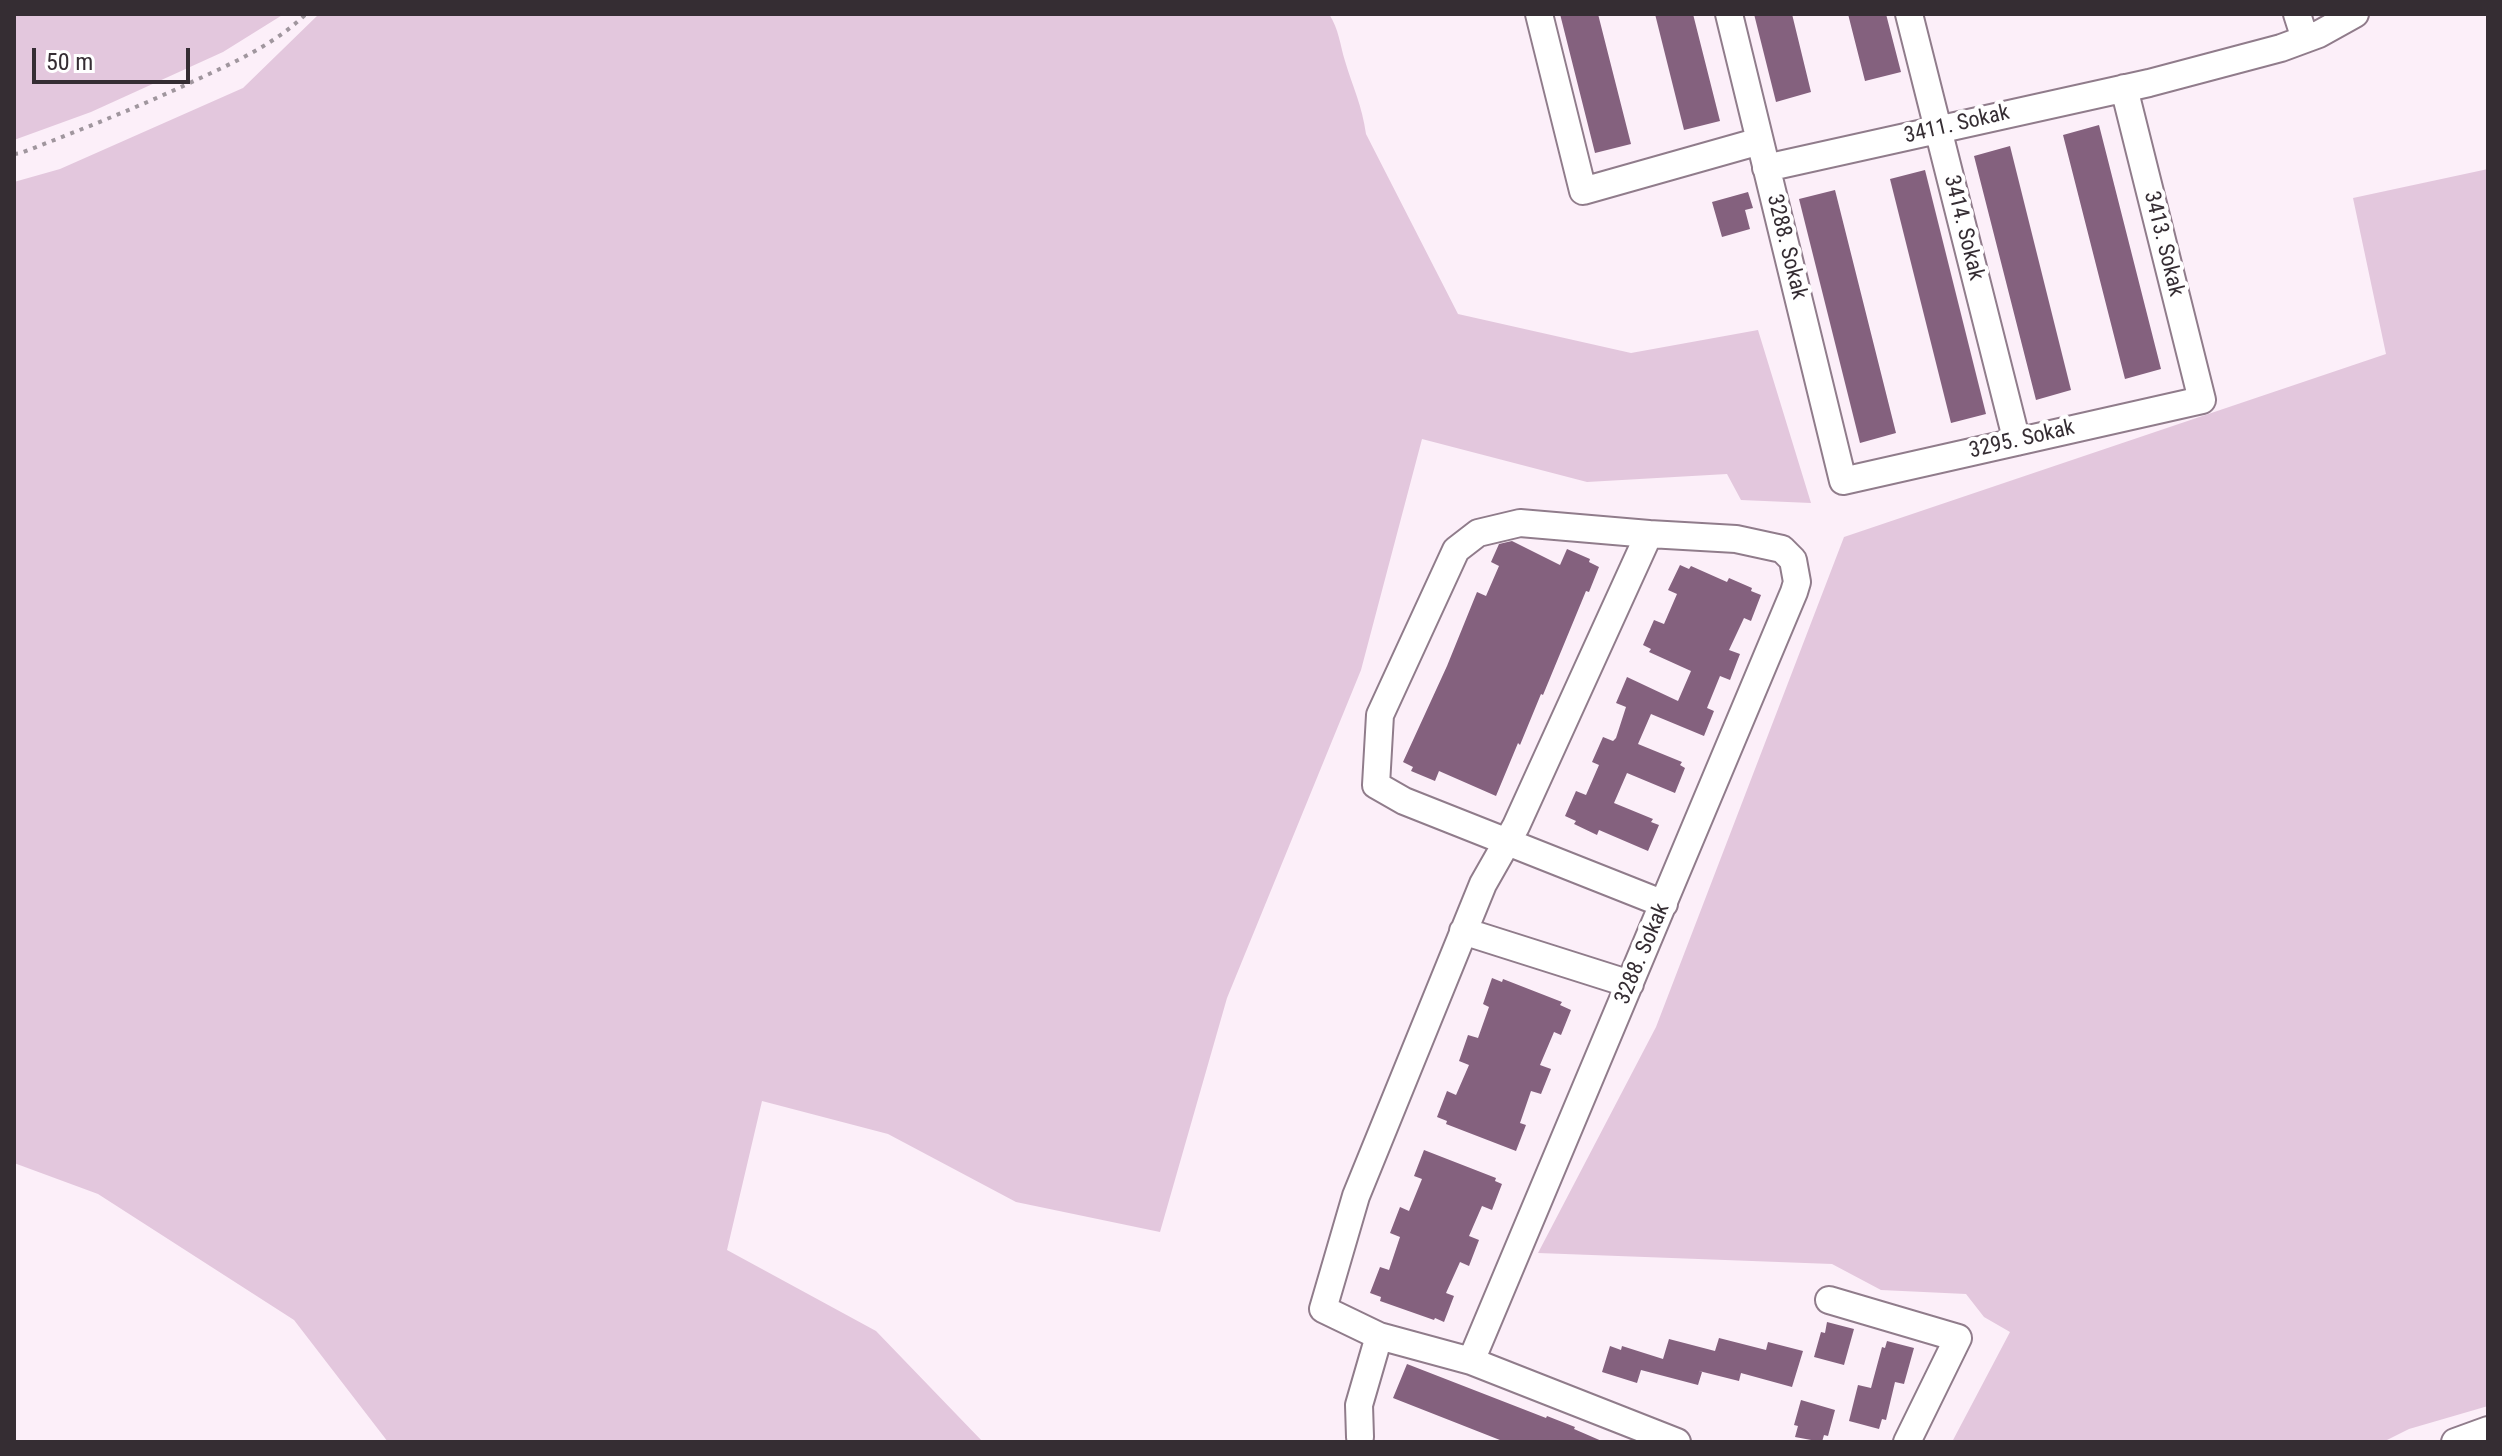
<!DOCTYPE html>
<style>
body{margin:0}
#map{position:relative;width:2502px;height:1456px;overflow:hidden;background:#fceff9;font-family:"Roboto Condensed",sans-serif}
canvas{display:block}
.frame{position:absolute;inset:0;border:16px solid #352d33;pointer-events:none}
.scale{position:absolute;left:32px;top:48px;width:158px;height:36px;box-sizing:border-box;border:4px solid #352d33;border-top:0;padding-left:10px;font-size:24px;line-height:28px;white-space:nowrap;color:#352d33;-webkit-text-stroke:6px #fff;paint-order:stroke}
</style>
<div id="map">
<canvas width="2502" height="1456"></canvas>
<div class="frame"></div>
<div class="scale">50 m</div>
</div>
<script>
const ctx = document.querySelector('canvas').getContext('2d');
ctx.lineJoin = 'round';
function fillPath(path, color) { ctx.fillStyle = color; ctx.fill(path, 'evenodd'); }
function trace(path, color, width, dash) { ctx.strokeStyle = color; ctx.lineWidth = width; ctx.lineCap = dash ? 'butt' : 'round'; ctx.setLineDash(dash || []); ctx.stroke(path); }
function label(font, color, halo, rows, align = 'center') {
  ctx.font = font + ' "Roboto Condensed",sans-serif'; ctx.lineWidth = 8; ctx.setLineDash([]); ctx.textBaseline = 'middle'; ctx.strokeStyle = halo; ctx.fillStyle = color; for (const [text, x, y, turn = 0] of rows) {
    ctx.save(); ctx.translate(x, y); ctx.rotate((+turn || 0) * Math.PI / 180); ctx.textAlign = isNaN(turn) ? turn : align; if (halo) ctx.strokeText(text, 0, 0); ctx.fillText(text, 0, 0); ctx.restore();
  }
}
fillPath(new Path2D(`
 M14,14H284L223,52L91,112L14,140Z
 M319,14H1329C1339,29 1340,45 1345,61C1353,88 1362,105 1366,134L1458,314L1631,353L1758,330L1811,503L1741,500L1727,474L1587,482L1422,439L1361,670L1227,998L1160,1232L1016,1202L888,1134L762,1101L727,1250L876,1331L983,1442H388L294,1320L98,1194L14,1163V182L60,169L243,88Z
 M2488,169V1406L2409,1429L2383,1442H1952L2010,1332L1984,1317L1966,1294L1881,1290L1832,1264L1538,1253L1656,1027L1844,537L2386,354L2353,198Z`), '#e3c7dd');
fillPath(new Path2D(`
 M1560,14H1598L1631,144L1595,153Z
 M1655,14H1693L1720,121L1684,130Z
 M1754,14H1792L1811,92L1776,102Z
 M1848,14H1886L1901,72L1865,81Z
 M2099,125L2161,369L2125,379L2063,135Z
 M2010,146L2071,390L2036,400L1974,156Z
 M1925,170L1986,414L1951,423L1890,179Z
 M1835,190L1896,433L1860,443L1799,199Z
 M1748,192L1753,208L1745,210L1750,229L1722,237L1712,202Z
 M1512,541L1560,565L1567,549L1590,559L1589,562L1599,567L1589,592L1586,591L1543,695L1541,694L1520,745L1518,743L1496,796L1439,771L1435,781L1411,771L1413,767L1403,762L1447,666L1477,592L1486,596L1499,566L1491,562L1499,544Z
 M1680,565L1689,569L1691,566L1727,582L1729,578L1752,588L1751,591L1761,595L1751,621L1744,618L1729,650L1740,654L1730,680L1720,676L1707,708L1714,711L1704,736L1651,714L1638,744L1682,762L1680,765L1685,768L1675,793L1627,773L1614,803L1653,819L1651,822L1659,825L1648,851L1599,830L1597,835L1574,824L1576,821L1565,816L1576,791L1586,795L1599,765L1592,762L1603,737L1613,741L1616,738L1626,707L1616,703L1627,677L1678,701L1691,671L1649,652L1651,649L1643,645L1654,620L1664,624L1677,594L1668,590Z
 M1492,978L1502,982L1503,979L1562,1002L1560,1005L1571,1010L1561,1035L1554,1032L1540,1065L1551,1069L1541,1094L1531,1091L1520,1123L1526,1125L1516,1151L1446,1124L1447,1121L1437,1117L1447,1091L1456,1095L1469,1065L1459,1061L1468,1035L1478,1038L1489,1007L1483,1004Z
 M1424,1150L1496,1178L1495,1181L1502,1184L1492,1210L1482,1206L1469,1236L1479,1240L1469,1266L1460,1262L1446,1293L1454,1296L1444,1322L1435,1318L1434,1320L1380,1301L1381,1297L1370,1293L1380,1267L1389,1270L1400,1237L1390,1233L1400,1207L1409,1211L1422,1179L1414,1176Z
 M1827,1322L1854,1329L1844,1365L1814,1357L1821,1332L1825,1333Z
 M1719,1338L1766,1350L1768,1342L1803,1351L1792,1387L1741,1373L1739,1381L1699,1371L1702,1372L1698,1385L1641,1370L1637,1383L1602,1372L1610,1346L1621,1350L1622,1346L1663,1359L1669,1339L1715,1351Z
 M1887,1341L1914,1348L1904,1384L1895,1382L1886,1420L1882,1419L1879,1429L1849,1421L1858,1385L1871,1388L1882,1347L1885,1348Z
 M1407,1364L1546,1418L1547,1416L1575,1427L1574,1429L1604,1442H1505L1393,1398Z
 M1801,1400L1835,1410L1828,1436L1824,1435L1822,1442L1795,1437L1798,1426L1794,1425Z`), '#84617e');
const minor = new Path2D(`
 M1539,14L1583,191L1760,141
 M1729,14L1843,481L2202,400L2124,88
 M1909,14L2017,442
 M2297,14L2305,39
 M1766,168L2149,83L2281,48L2319,34L2355,14
 M1649,534L1520,523L1478,533L1456,550L1380,715L1376,785L1404,801L1664,904
 M1463,931L1630,984
 M1829,1300L1958,1338L1907,1442
 M1379,1336L1471,1361L1677,1442
 M1360,1437L1359,1405L1379,1336L1323,1309L1356,1196L1483,884L1516,826L1649,534L1736,539L1782,549L1793,560L1797,582L1794,592L1471,1361
 M2455,1442L2488,1430`);
trace(minor, '#907c8b', 30);
trace(new Path2D(`
 M14,154L21,153C80,130 139,107 196,80C235,62 275,44 306,14`), '#a0969e', 4, [4, 6]);
trace(minor, '#fff', 26);
label('22px', '#352d33', '#fff', [
 ["3411. Sokak",1957,125,-13],
 ["3414. Sokak",1963,228,76],
 ["3413. Sokak",2163,244,76],
 ["3288. Sokak",1786,247,76],
 ["3295. Sokak",2022,440,-13],
 ["3288. Sokak",1643,954,-67]
]);
</script>
